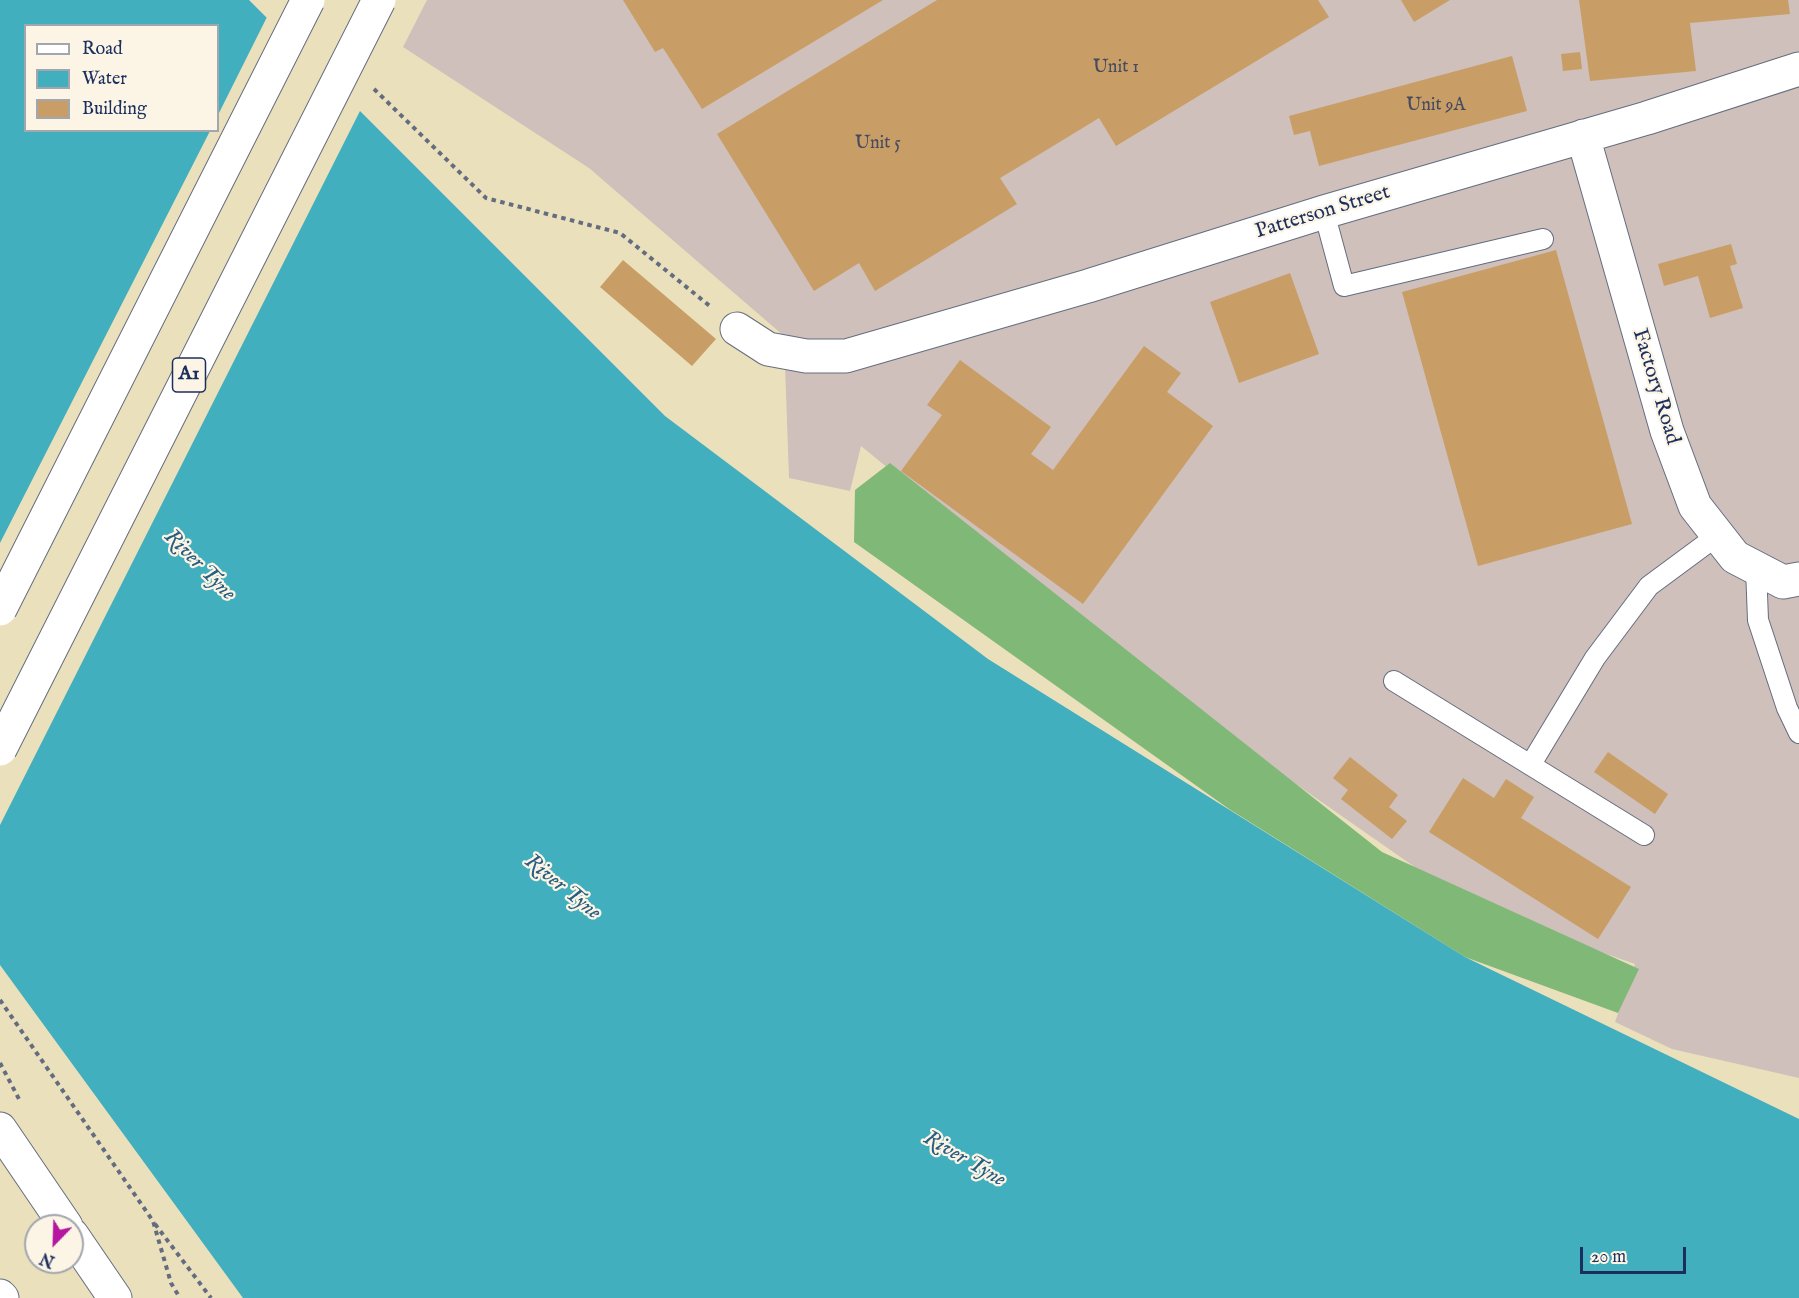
<!DOCTYPE html>
<style>
body{margin:0}
#map{position:relative;width:1799px;height:1298px;overflow:hidden;background:#ebe0bc;font-family:"IM FELL English",serif}
canvas{display:block}
.legend{position:absolute;left:24px;top:24px;width:195px;height:108px;box-sizing:border-box;background:#fcf5e5;border:2px solid #a2a6af;margin:0;padding:8px 10px;list-style:none;font-size:18px;color:#1b2f5e}
.legend li{display:flex;align-items:center;gap:12px;height:30px}
.legend b{width:30px;border:2px solid #a2a6af}
.north{position:absolute;left:24px;top:1214px;width:60px;height:60px;box-sizing:border-box;background:#fcf5e5;border:2px solid #a2a6af;border-radius:50%;rotate:203deg;font-size:16px;font-weight:700;line-height:24px;text-align:center;color:#1b2f5e}
.north::after{content:'';display:block;margin:auto;width:21px;height:27px;background:#b5179e;clip-path:polygon(50% 0,100% 100%,50% 72%,0 100%)}
.scale{position:absolute;left:1580px;top:1247px;width:106px;height:27px;box-sizing:border-box;border:3px solid #1b2f5e;border-top:0;padding-left:8px;font-size:18px;line-height:21px;white-space:nowrap;color:#1b2f5e;-webkit-text-stroke:4px #fcf5e5;paint-order:stroke}
</style>
<div id="map">
<canvas width="1799" height="1298"></canvas>
<ul class="legend">
<li><b style="height:8px;background:#fff"></b>Road</li>
<li><b style="height:16px;background:#41afbe"></b>Water</li>
<li><b style="height:16px;background:#c89e66"></b>Building</li>
</ul>
<div class="north">N</div>
<div class="scale">20 m</div>
</div>
<script>
const ctx = document.querySelector('canvas').getContext('2d');
ctx.lineJoin = 'round';
function fillPath(path, color) { ctx.fillStyle = color; ctx.fill(path, 'evenodd'); }
function trace(path, color, width, dash) { ctx.strokeStyle = color; ctx.lineWidth = width; ctx.lineCap = dash ? 'butt' : 'round'; ctx.setLineDash(dash || []); ctx.stroke(path); }
function label(font, color, halo, rows, align = 'center') {
  ctx.font = font + ' "IM FELL English",serif'; ctx.lineWidth = 4.5; ctx.setLineDash([]); ctx.textBaseline = 'middle'; ctx.strokeStyle = halo; ctx.fillStyle = color; for (const [text, x, y, turn = 0] of rows) {
    ctx.save(); ctx.translate(x, y); ctx.rotate((+turn || 0) * Math.PI / 180); ctx.textAlign = isNaN(turn) ? turn : align; if (halo) ctx.strokeText(text, 0, 0); ctx.fillText(text, 0, 0); ctx.restore();
  }
}
fillPath(new Path2D(`
 M427,0H1799V1078L1672,1049L1615,1022L1635,964L1472,907L1154,685L861,446L850,491L789,478L784,336L589,168L403,47Z`), '#cfc0bb');
fillPath(new Path2D(`
 M890,463L1382,852L1639,969L1618,1013L1465,957L1229,809L854,542L855,490Z`), '#80b977');
fillPath(new Path2D(`
 M0,0H249L665,416L988,659L1465,957L1799,1119V1298H243L0,965ZM26,26H218V130H26Z`), '#41afbe');
fillPath(new Path2D(`
 M268,15L361,109L0,825V543L210,131L218,130V115Z`), '#ebe0bc');
fillPath(new Path2D(`
 M623,0H883L702,109L663,48L655,52Z
 M937,0H1318L1329,17L1116,146L1099,118L1040,154L1000,178L1017,204L875,291L859,263L814,291L717,134Z
 M1401,0H1450L1414,22Z
 M1579,0H1788L1790,14L1690,23L1696,71L1590,81Z
 M1580,52L1582,69L1563,71L1561,54Z
 M1512,56L1527,111L1319,166L1310,131L1294,135L1289,116Z
 M1731,244L1737,264L1730,266L1743,308L1710,318L1698,276L1664,286L1658,264Z
 M1556,250L1632,524L1478,566L1402,292Z
 M623,260L716,339L692,366L600,287Z
 M1290,273L1319,354L1239,383L1210,302Z
 M1144,346L1181,373L1167,392L1213,426L1083,604L901,471L942,415L927,405L960,360L1051,427L1031,454L1053,470Z
 M1608,752L1668,794L1655,814L1594,772Z
 M1350,757L1398,795L1389,807L1407,821L1392,839L1341,799L1348,790L1333,778Z
 M1463,778L1494,798L1506,779L1534,797L1521,818L1631,887L1598,939L1429,832Z`), '#c89e66');
const service = new Path2D(`
 M1324,212L1344,286L1543,239
 M1756,568L1758,620L1787,708L1799,733
 M1394,681L1644,835
 M1531,764L1595,658L1649,586L1718,535`);
const minor = new Path2D(`
 M1583,136L1667,431L1695,506L1735,557L1783,582L1799,579
 M737,329L768,349L806,356H846L1088,286L1324,212L1647,118L1799,69`);
const primary = new Path2D(`
 M0,1129L66,1226
 M72,1235L115,1298
 M0,1296L2,1298`);
trace(service, '#646d7f', 22);
trace(minor, '#646d7f', 35);
trace(primary, '#646d7f', 35);
trace(new Path2D(`
 M374,89L486,198L620,233L711,307
 M0,1000L153,1221L171,1283L180,1298
 M0,1063L19,1099
 M155,1224L211,1298`), '#646d7f', 4, [4.5, 4.5]);
trace(service, '#fff', 20);
trace(minor, '#fff', 33);
trace(primary, '#fff', 33);
const trunkBridge = new Path2D(`
 M0,609L308,0
 M0,749L379,0`);
trace(trunkBridge, '#646d7f', 35, []);
trace(trunkBridge, '#fff', 33);
label('18px', '#464b60', null, [
 ["Unit 1",1116,68],
 ["Unit 9A",1436,106],
 ["Unit 5",878,144]
]);
for (const [x, y, w] of [
 [189,375,33]
]) { const box = new Path2D(); box.roundRect(x - w / 2, y - 17, w, 34, 4.5); ctx.fillStyle = '#fcf5e5'; ctx.fill(box); trace(box, '#1b2f5e', 1.5); }
label('bold 20px', '#1b2f5e', null, [
 ["A1",189,375]
]);
label('21px', '#1b2f5e', '#fcf5e5', [
 ["Patterson Street",1323,213,-17],
 ["Factory Road",1655,387,73]
]);
label('italic 22px', '#285c80', '#fcf5e5', [
 ["River Tyne",199,566,45],
 ["River Tyne",562,888,39],
 ["River Tyne",964,1160,30]
]);
</script>
